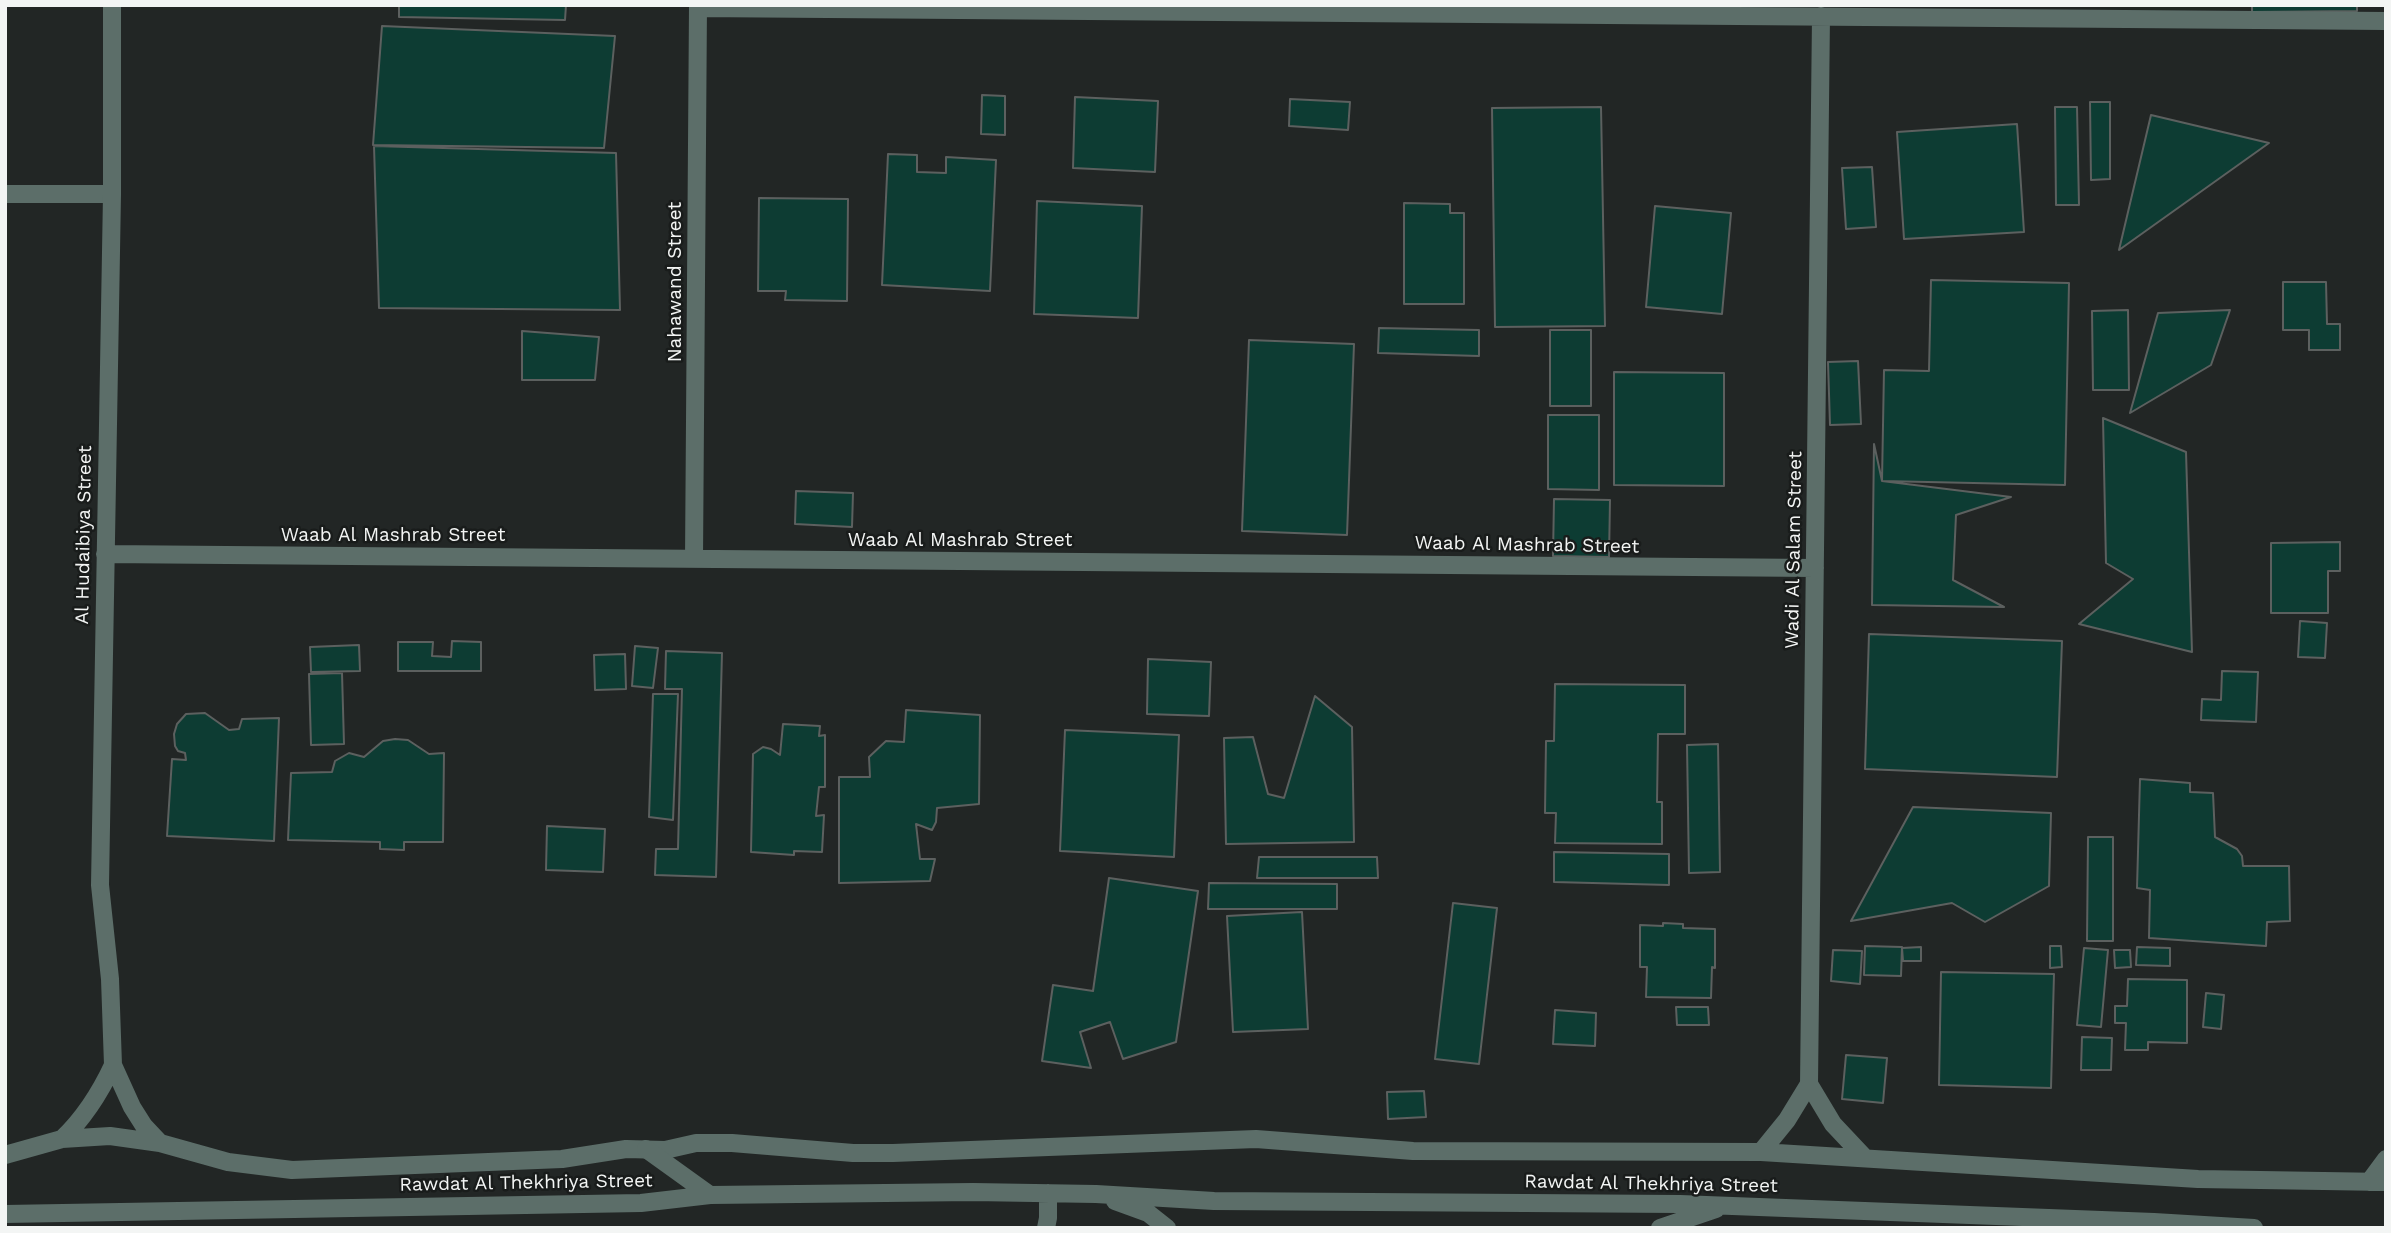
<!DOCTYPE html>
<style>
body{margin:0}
#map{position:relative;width:2391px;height:1233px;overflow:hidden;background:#222625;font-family:"Work Sans",sans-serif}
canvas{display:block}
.frame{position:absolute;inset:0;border:7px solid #f3f5f4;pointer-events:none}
</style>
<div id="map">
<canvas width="2391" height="1233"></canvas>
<div class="frame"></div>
</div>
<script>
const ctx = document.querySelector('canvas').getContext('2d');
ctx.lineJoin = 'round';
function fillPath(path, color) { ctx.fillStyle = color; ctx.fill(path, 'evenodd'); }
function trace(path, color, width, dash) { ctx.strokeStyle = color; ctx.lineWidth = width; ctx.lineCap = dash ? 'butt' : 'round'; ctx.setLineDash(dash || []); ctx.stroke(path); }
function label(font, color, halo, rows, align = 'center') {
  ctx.font = font + ' "Work Sans",sans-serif'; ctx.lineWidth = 5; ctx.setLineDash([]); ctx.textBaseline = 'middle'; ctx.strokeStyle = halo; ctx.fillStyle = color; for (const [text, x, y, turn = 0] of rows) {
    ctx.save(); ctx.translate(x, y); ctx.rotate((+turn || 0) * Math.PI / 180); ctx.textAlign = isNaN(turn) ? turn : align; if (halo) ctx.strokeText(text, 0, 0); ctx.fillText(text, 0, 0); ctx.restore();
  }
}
const building = new Path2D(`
 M399,5H566L565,20L399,17Z
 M2252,5H2357V11L2252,12Z
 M382,26L615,36L604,148L373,145Z
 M982,95L1005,96V135L981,134Z
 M1075,97L1158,101L1155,172L1073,168Z
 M1290,99L1350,102L1348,130L1289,126Z
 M2090,102H2110V179L2091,180Z
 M1601,107L1605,326L1495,327L1492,108Z
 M2055,107H2077L2079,205H2056Z
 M2151,115L2269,143L2119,250Z
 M2017,124L2024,232L1904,239L1897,132Z
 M374,146L616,153L620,310L379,308Z
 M888,154L917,155V172L946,173V157L996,160L990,291L882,285Z
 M1872,167L1876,227L1846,229L1842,168Z
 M759,198L848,199L847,301L785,300L786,291H758Z
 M1037,201L1142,206L1138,318L1034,314Z
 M1404,203L1450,204V213H1464V304H1404Z
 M1655,206L1731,213L1722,314L1646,307Z
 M1931,280L2069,283L2065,485L1882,481L1884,370L1929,371Z
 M2283,282H2326L2327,324H2340V350H2309V330H2283Z
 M2128,310L2129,390H2093L2092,311Z
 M2230,310L2211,365L2130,413L2158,313Z
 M1379,328L1479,330V356L1378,353Z
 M1550,330H1591V406H1550Z
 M522,331L599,337L595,380H522Z
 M1249,340L1354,344L1347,535L1242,531Z
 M1858,361L1861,424L1830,425L1828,362Z
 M1614,372L1724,373V486L1614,485Z
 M1548,415H1599V490L1548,489Z
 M2103,418L2186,452L2192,652L2079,624L2133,579L2106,563Z
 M1874,444L1882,481L2011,497L1956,515L1953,580L2004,607L1872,605Z
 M796,491L853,493L852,527L795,524Z
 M1554,499L1610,500L1609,557L1553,556Z
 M2340,542V571H2328V613H2271V543Z
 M2300,621L2327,623L2325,658L2298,657Z
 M1869,634L2062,641L2057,777L1865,769Z
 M452,641L481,642V671H398V642H433L432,656L451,657Z
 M359,645L360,671L311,672L310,647Z
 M635,646L658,648L653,688L632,686Z
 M666,651L722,653L716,877L655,875L656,849H678L682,689H665Z
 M625,654L626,689L595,690L594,655Z
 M1148,659L1211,662L1209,716L1147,714Z
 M2222,671L2258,672L2256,722L2201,720L2202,699L2221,700Z
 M342,673L344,744L311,745L309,674Z
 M1555,684L1685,685V734H1658L1657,802H1662V844L1555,843L1556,813H1545L1546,741H1554Z
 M653,694H678L673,820L649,817Z
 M1315,696L1352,727L1354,842L1226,844L1224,738L1253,737L1268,794L1284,798Z
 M906,710L980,715L979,804L937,808L936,822L932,830L916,824L920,859H935L930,881L839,883V777H870L869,757L886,741L904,742Z
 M205,713L229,730L239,729L242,719L279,718L274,841L167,836L172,759L186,760L185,753L178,751L175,746L174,734L177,724L186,714Z
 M783,724L820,726L819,736L825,735V787H819L816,816L824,815L822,852L794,851V855L751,852L753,754L763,747L771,749L780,755Z
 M1065,730L1179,735L1174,857L1060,851Z
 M395,739L408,740L429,754L444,753L443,842H404V850L380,849V842L288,840L291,773L332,772L335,761L349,753L364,757L383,741Z
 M1718,744L1720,872L1689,873L1687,745Z
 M2140,779L2190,783V792L2213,793L2215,837L2237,849L2242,856L2243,866H2289L2290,921L2267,922L2266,946L2149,938L2150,890L2137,888Z
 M1913,807L2051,813L2049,886L1985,922L1952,903L1851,921Z
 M547,826L605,829L603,872L546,870Z
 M2088,837H2113V941H2087Z
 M1554,852L1669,854V885L1554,882Z
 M1259,857H1377L1378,878H1257Z
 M1109,878L1198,891L1176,1042L1123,1059L1110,1022L1080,1032L1091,1068L1042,1061L1053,985L1093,991Z
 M1209,883L1337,884V909H1208Z
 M1453,903L1497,908L1479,1064L1435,1059Z
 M1302,912L1308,1029L1233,1032L1227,916Z
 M1663,923L1683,924V928L1715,929V968L1712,967L1711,998L1646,997L1647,967H1640V925L1663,926Z
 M1865,946L1902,947L1901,976L1864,975Z
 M2050,946H2061L2062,967L2050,968Z
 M1921,947V961H1903L1902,948Z
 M2137,947L2170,948V966L2136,965Z
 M2084,948L2108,950L2101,1027L2077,1025Z
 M1833,950L1862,951L1860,984L1831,981Z
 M2114,950H2130L2131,967L2115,968Z
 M1941,972L2054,974L2051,1088L1939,1085Z
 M2128,979L2187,980V1043L2148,1042V1050H2125L2126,1023H2115V1006H2127Z
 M2206,993L2224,995L2221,1029L2203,1027Z
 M1676,1007H1708L1709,1025H1677Z
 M1555,1010L1596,1013L1595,1046L1553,1044Z
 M2082,1037L2112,1038L2111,1070H2081Z
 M1846,1055L1887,1058L1883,1103L1842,1099Z
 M1424,1091L1426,1117L1388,1119L1387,1092Z`);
fillPath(building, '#0d3c33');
trace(building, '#5c605f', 2);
trace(new Path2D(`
 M5,194H112`), '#5c6e69', 18);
trace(new Path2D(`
 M112,5V194L100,885L110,979L113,1065L132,1107L144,1126L160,1143
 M698,8L2386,21
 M1821,16L1809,1084L1833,1124L1865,1158
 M105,554L1815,568
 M694,559L698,5
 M62,1139C85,1117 100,1093 113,1065
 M1761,1152L1787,1120L1809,1084
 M5,1155L62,1139L110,1136L160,1143L228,1162L292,1170L562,1159L626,1149L665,1150L696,1143H732L853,1153H893L1256,1139L1413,1151L1761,1152L2198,1179L2386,1182
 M2369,1182L2386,1159`), '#5c6e69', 18);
trace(new Path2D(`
 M646,1149L710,1195
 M1115,1201L1148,1213L1167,1228
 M5,1214L641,1203L710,1195L973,1192L1096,1194L1214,1201L1680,1204L2154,1222L2254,1228
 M1046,1228L1048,1218V1193
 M1660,1228L1716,1209`), '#5c6e69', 18);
label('19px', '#f3f5f4', '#191c1b', [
 ["Nahawand Street",675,282,-90],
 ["Al Hudaibiya Street",84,535,-89],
 ["Waab Al Mashrab Street",393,535],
 ["Waab Al Mashrab Street",960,540],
 ["Waab Al Mashrab Street",1527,545,1],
 ["Wadi Al Salam Street",1794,550,-89],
 ["Rawdat Al Thekhriya Street",526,1183,-1],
 ["Rawdat Al Thekhriya Street",1651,1184,1]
]);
</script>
